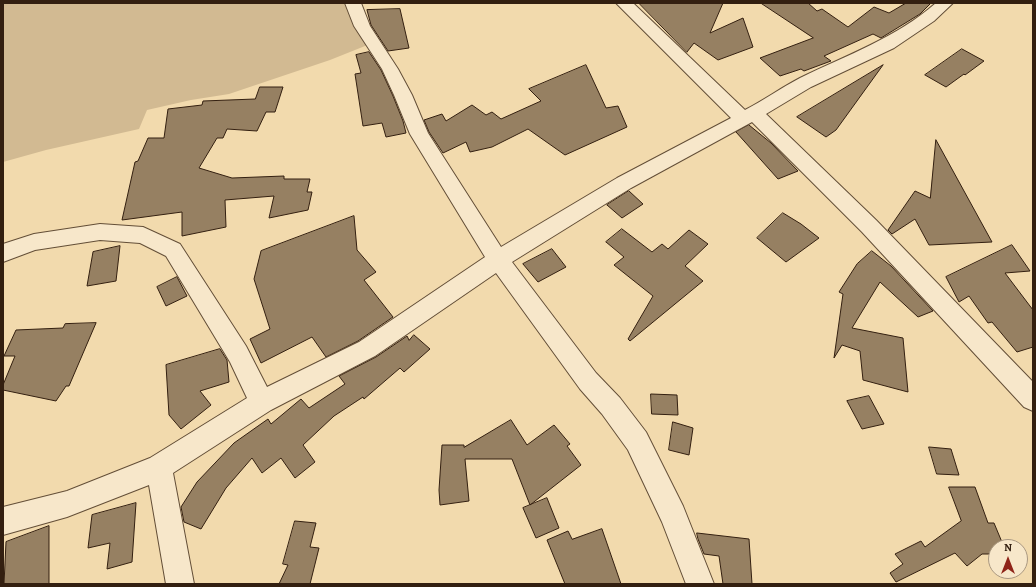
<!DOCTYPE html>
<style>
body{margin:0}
#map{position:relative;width:1036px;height:587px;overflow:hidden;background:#f2daad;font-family:Alegreya,serif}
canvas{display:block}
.frame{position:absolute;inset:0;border:4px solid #331f10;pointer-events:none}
.north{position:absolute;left:988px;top:539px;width:40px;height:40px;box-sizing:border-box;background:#f7e7ca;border:1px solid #a99780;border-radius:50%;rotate:0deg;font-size:11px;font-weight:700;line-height:16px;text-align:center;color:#331f10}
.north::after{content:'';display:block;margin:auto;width:14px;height:18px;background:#8f2418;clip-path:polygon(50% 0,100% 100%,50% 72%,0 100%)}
</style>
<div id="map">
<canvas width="1036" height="587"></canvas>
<div class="frame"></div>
<div class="north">N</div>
</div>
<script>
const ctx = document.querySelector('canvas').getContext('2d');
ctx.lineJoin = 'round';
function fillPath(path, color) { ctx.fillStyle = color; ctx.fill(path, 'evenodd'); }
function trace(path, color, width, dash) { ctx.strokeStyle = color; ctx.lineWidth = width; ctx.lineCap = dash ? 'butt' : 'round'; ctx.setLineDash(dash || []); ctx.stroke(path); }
fillPath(new Path2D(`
 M3,3H350L370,44L330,60L229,94L191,100L147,110L139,129L46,150L3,162Z`), '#d2ba92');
const building = new Path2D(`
 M639,3H723L710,33L743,18L753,47L718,60L694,43L687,52Z
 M761,3H808L817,11L822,9L848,27L874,7L889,13L906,3H931L920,14L881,38L873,34L824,56L831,61L804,71L801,69L780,76L760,58L813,38Z
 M400,9L409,48L388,51L371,25L367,10Z
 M962,49L984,61L965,75L964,74L946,87L925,75Z
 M369,52L381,70L393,96L403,121L406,133L386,137L382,123L363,126L355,74L361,73L356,55Z
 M586,65L606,108L618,106L627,127L565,155L528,129L492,147L470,152L466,142L443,153L429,132L424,120L442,114L446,121L472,105L486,115L492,112L501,119L541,101L529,89Z
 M883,65L836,130L826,137L797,117Z
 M260,87H283L275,112H266L257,131L227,129L223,138H217L199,168L232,178L284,176V179H310L307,192H312L308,210L269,218L274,196L225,200L226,227L182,236V212L122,220L135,162L138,161L148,138H164L168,109L202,105L203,101L255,99Z
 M749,125L771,143L798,171L778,179L736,132Z
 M936,140L992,242L929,245L915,219L892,234L888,230L915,191L930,198Z
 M629,191L643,204L622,218L607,205Z
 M783,213L801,224L819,238L786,262L757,238Z
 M354,216L357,250L376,272L364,280L393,317L358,341L326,357L312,337L261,363L250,339L270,329L254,279L261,251Z
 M622,229L652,252L662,244L668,249L689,230L708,244L685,266L703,281L630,341L628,339L653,296L614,265L624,257L606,242Z
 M1012,245L1030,271L1005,273L1033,310V347L1017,352L992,322L988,323L969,296L959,302L946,277Z
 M120,246L116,281L87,286L93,252Z
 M552,249L566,267L538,282L523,264Z
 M872,251L891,266L933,311L918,317L880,282L852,328L903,338L908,392L863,380L860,351L842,345L834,358L843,294L839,292L857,264Z
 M177,277L187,296L166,306L157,287Z
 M96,323L69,386H66L56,401L3,390V385L15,356H4L16,330L63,328L65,324Z
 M414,335L430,349L404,372L400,368L364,399L363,397L334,416L303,445L315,462L295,478L281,458L262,473L252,458L226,488L201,529L184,522L181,507L197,482L234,443L268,419L271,424L301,399L309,408L345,384L339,376L376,357L407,336L409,340Z
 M220,349L227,360L229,382L200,391L211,405L181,429L169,415L166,365Z
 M651,394L677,395L678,415L652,414Z
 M869,396L884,424L862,429L847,401Z
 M511,420L527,445L554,425L570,444L567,446L581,465L530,505L512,459H465L469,501L440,505L439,490L442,445H464V447Z
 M673,422L693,428L689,455L669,450Z
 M929,447L951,449L959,475L937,474Z
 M949,487H975L988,523H994L1004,547H996V554H982L967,566L955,553L896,582L890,573L903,564L895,554L921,541L925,547L961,521Z
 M547,498L559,528L536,538L523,508Z
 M136,503L132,562L107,569L110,543L88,548L92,515Z
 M295,521L316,523L310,547L319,548L310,584H279L288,565L283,564Z
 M49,526V584H4L6,542Z
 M602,529L621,584H565L547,540L568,531L572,539Z
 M697,533L749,539L752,584H723L719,556L704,554L698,539Z`);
fillPath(building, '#968062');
trace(building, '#331f10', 1);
const minor = new Path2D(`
 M345,3H361L370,26L398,69L412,95L428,133L501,247L617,178L731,118L616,3H633L745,110C764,100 781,88 800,78C847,55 896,38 936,3H953L934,21L894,48L811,87L766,114L876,220L1033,382V411L1024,407L862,232L752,122L631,188L512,262L596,373L620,398L646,432L683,506L714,584H686L662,522L628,450L602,414L580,389L496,273L375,356L271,410L173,473L194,584H166L149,485L67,517L3,535V507L67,491L150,458L247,398L230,362L166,256L140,243L100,240L35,250L3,262V244L34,234L100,224L143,227L180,244L246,346L267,387L359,342L485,257L410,134L394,95L382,69L354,26Z`);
trace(minor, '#634e37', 2);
fillPath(minor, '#f7e7ca');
</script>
